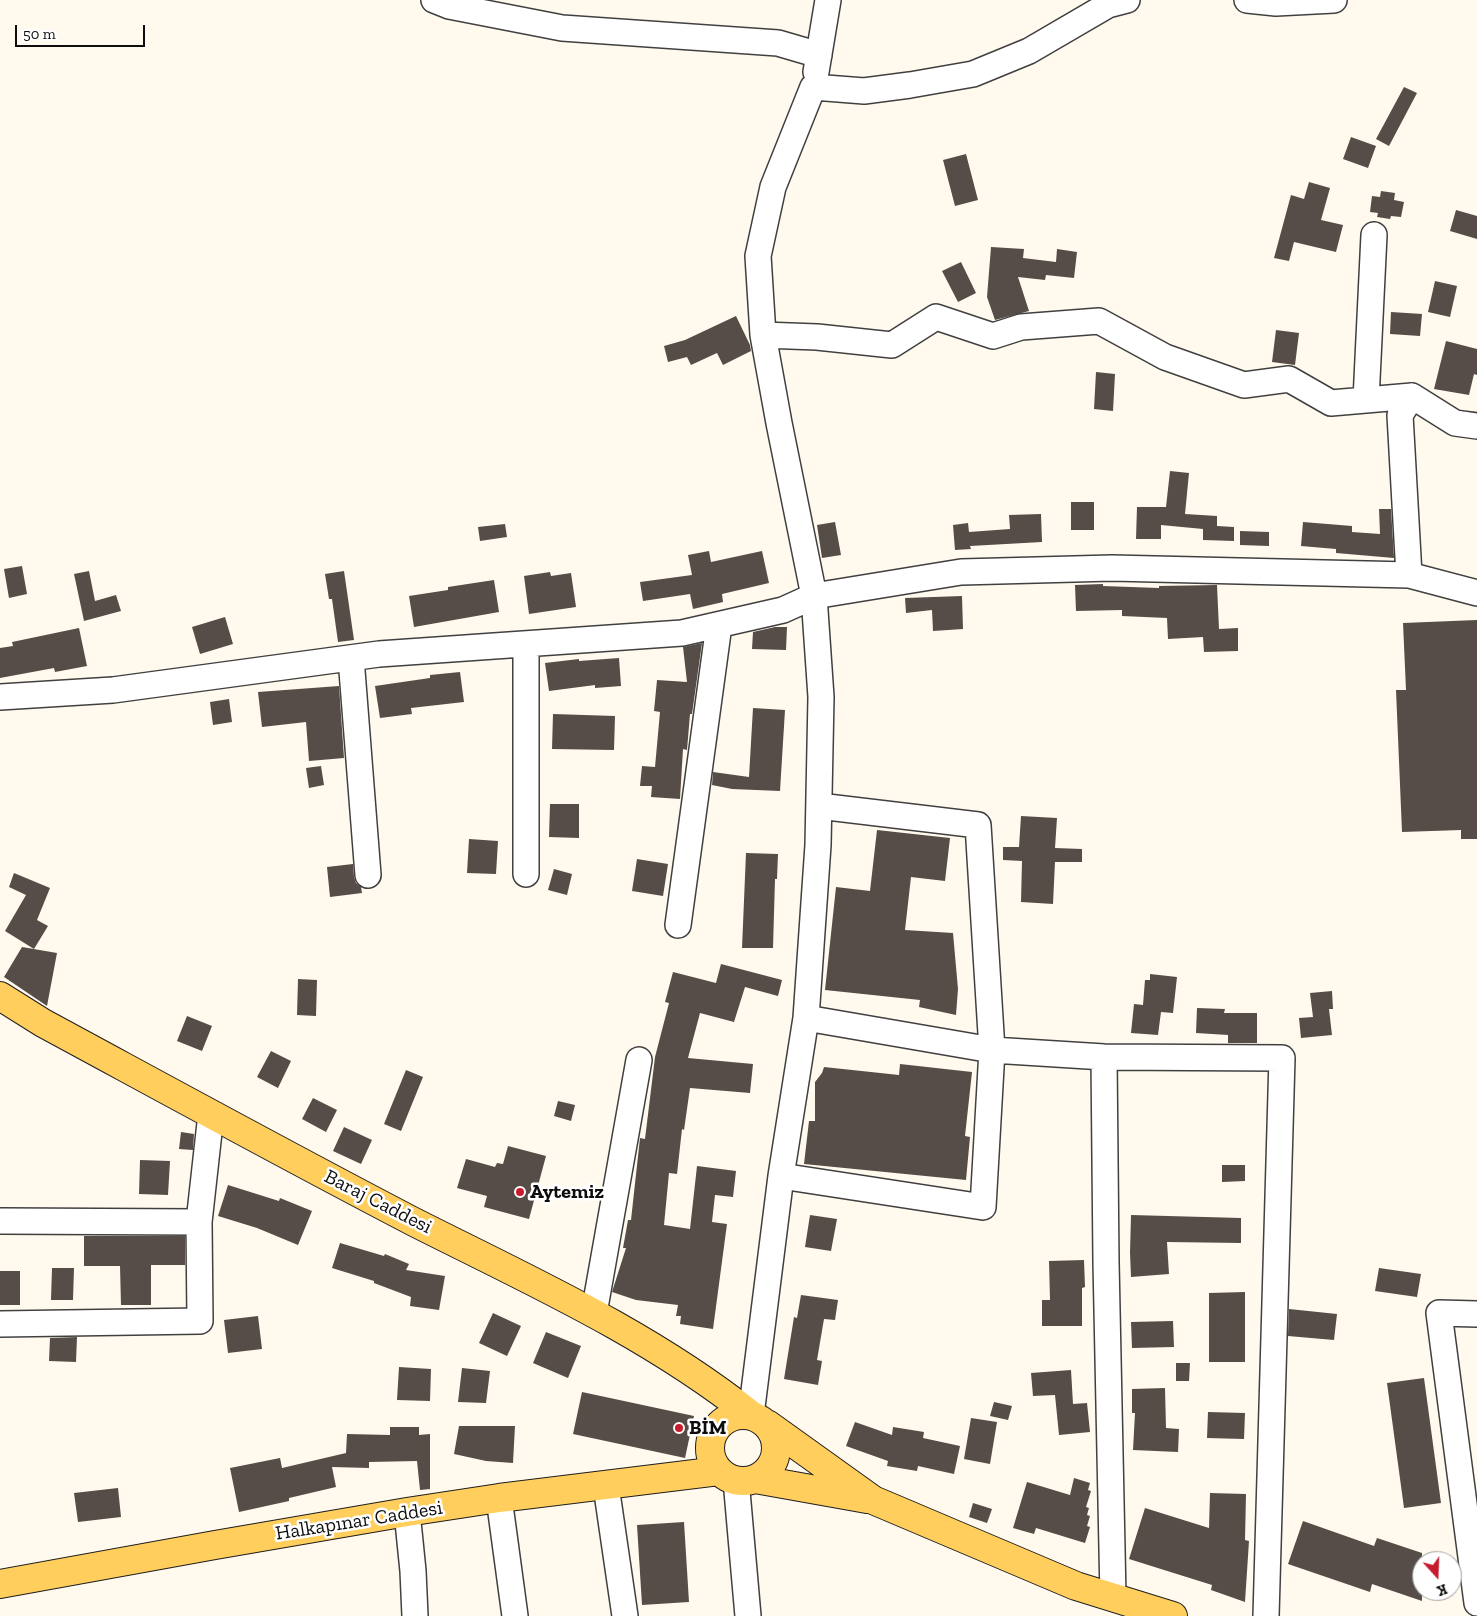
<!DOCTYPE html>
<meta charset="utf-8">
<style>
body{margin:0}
#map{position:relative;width:1477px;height:1616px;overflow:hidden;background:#fffaed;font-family:"Zilla Slab",serif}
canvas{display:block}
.north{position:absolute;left:1412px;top:1551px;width:50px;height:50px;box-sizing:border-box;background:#fff;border:1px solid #9e9e9e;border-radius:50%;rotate:160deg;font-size:14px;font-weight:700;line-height:20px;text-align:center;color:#0d0d0d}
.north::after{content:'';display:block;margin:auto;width:18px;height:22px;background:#c61c2e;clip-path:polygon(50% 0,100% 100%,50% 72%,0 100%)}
.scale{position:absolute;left:15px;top:25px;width:130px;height:22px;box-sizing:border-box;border:2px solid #0d0d0d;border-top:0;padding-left:6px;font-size:15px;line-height:18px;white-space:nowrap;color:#0d0d0d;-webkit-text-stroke:4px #fff;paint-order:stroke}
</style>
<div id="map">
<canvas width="1477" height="1616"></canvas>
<div class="north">K</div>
<div class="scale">50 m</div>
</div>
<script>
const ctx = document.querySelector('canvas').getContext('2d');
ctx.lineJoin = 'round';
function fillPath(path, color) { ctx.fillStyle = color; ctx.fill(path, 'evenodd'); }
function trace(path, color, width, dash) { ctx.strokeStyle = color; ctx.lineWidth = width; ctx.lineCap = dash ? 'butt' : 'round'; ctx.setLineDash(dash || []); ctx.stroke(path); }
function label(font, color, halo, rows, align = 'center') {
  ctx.font = font + ' "Zilla Slab",serif'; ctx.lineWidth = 5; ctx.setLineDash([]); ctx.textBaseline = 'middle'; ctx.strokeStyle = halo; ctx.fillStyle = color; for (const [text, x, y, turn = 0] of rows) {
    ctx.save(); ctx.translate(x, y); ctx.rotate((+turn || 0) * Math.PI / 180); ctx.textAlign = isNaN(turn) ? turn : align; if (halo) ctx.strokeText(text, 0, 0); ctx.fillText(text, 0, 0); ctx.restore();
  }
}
fillPath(new Path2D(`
 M1404,87L1417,93L1389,146L1376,139Z
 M1351,137L1376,146L1368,168L1343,159Z
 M966,154L978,200L955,206L943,160Z
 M1309,182L1330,188L1321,220L1343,225L1336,252L1294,242L1289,261L1274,258L1291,195L1304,199Z
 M1381,191L1395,193L1394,200L1404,202L1401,217L1391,216L1390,219L1377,217L1378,213L1370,212L1372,196L1380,197Z
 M1456,210L1477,216V239L1450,231Z
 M991,247L1024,249L1023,258L1056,262L1057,249L1077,252L1074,278L1046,275L1045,280L1018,277L1029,311L995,320L987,297Z
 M961,262L976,293L958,302L942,271Z
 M1435,281L1457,286L1450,317L1428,312Z
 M1391,312L1422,314L1420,336L1390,334Z
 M736,316L750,345L751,351L723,365L717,353L691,365L687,357L668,362L664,346L685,340Z
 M1276,330L1299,333L1295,365L1272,362Z
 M1446,341L1477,349V375L1474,374L1469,395L1434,389Z
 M1096,372L1115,374L1113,411L1094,409Z
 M1170,471L1189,473L1185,514L1217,516V526L1234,527V541L1203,540V529L1161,525V539H1136L1137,507H1166Z
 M1071,502H1094V530H1071Z
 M1379,509H1391L1394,558L1336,553V549L1301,546L1303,522L1352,526V532L1380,534Z
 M1041,514L1042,542L970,546L971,549L955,550L953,525L968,523L969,532L1010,529L1009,515Z
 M835,522L841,555L822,558L817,525Z
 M505,524L507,537L480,541L478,527Z
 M1240,531L1269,532V546L1240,545Z
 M709,551L711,562L762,551L769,583L722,594L723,602L693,609L690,594L643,601L640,582L692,575L688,555Z
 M22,566L27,594L9,598L4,569Z
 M89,571L95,601L116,595L121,611L84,621L74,574Z
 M344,571L354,640L338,642L332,599H329L325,574Z
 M550,572L551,576L571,573L576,607L529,614L524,576Z
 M494,580L499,612L414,627L409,596L448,590V587Z
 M1103,584V586L1159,588V586L1217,585L1219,629L1238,628V651L1204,652L1203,637L1168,639L1167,618L1122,616V610L1076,611L1075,585Z
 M962,596L963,629L933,631L932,610L906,613L905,598Z
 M225,617L233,644L200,654L192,627Z
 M1477,620V839H1461V830L1402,832L1396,690H1406L1403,623Z
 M775,627H787L786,650L752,649L753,632Z
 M79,628L87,666L55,672L54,668L0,678V648L13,646L12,642Z
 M702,643L692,714H690L687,750L683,749L680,799L651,797L652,786H640L642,766L655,767L660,712L654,711L657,680L687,682L683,647Z
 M619,658L621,686L595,688V685L549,691L545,663L579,659V661Z
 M460,672L464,702L411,708L412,714L380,718L375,686L430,678V675Z
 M339,686L344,758L309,761L306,722L262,727L258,692Z
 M229,699L232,722L213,725L210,702Z
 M753,708L785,710L780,791L732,789L712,785L713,772L749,777Z
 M553,714L615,716L614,750L552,749Z
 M321,766L324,785L309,788L306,768Z
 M550,804H579V838L549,837Z
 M1021,816L1057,818L1055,848L1082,849V862H1055L1053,904L1021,902L1022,861L1003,860V847H1019Z
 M877,830L950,838L945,881L911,877L905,930L953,933L958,989L956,1015L919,1007L920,1000L825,990L836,887L870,891Z
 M469,839L498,841L496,874L467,873Z
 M746,853L778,854L777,879H775L773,948H742Z
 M637,859L668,864L663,896L632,891Z
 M353,864L354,877L356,883L361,887L362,893L330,897L327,867Z
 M554,869L572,874L567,895L548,890Z
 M14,873L50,888L37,920L48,926L34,949L5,931L26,895L9,887Z
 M22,947L57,953L47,1006L4,977Z
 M721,964L782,980L778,996L745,987L734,1022L700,1013L688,1058L753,1064L750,1093L690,1088L684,1130L682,1129L677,1174L669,1173L664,1225L690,1229L697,1166L736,1171L733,1197L715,1195L712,1222L727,1224L713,1329L680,1324L681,1316H676L678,1305L636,1300L612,1292L626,1248H623L628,1220H631L640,1138L645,1139L655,1057L669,1003L665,1002L673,972L716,983Z
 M1150,974L1177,977L1173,1013L1161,1012L1158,1035L1131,1033L1134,1004L1143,1005L1145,980H1150Z
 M298,979L317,980L316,1016L297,1015Z
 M1332,991L1333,1009H1329L1332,1035L1301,1038L1299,1018L1313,1017L1310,993Z
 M1197,1008L1225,1009L1224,1013H1257V1043H1228V1035L1196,1033Z
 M187,1016L212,1026L202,1051L177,1041Z
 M271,1051L291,1061L278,1088L257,1077Z
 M900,1064L972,1072L965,1136L970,1137L966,1180L804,1164L809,1121H815V1082L822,1073L824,1067L899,1075Z
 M406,1070L423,1077L401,1131L384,1124Z
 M313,1098L337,1110L326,1132L302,1119Z
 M558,1101L575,1105L571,1121L554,1116Z
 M344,1127L372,1140L361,1164L333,1151Z
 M181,1132L194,1134L193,1150L179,1149Z
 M508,1146L546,1156L529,1219L484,1207L487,1196L457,1188L466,1159L495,1167L497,1163L503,1164Z
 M140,1160L170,1161L168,1195L139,1194Z
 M1222,1165H1245V1181L1222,1182Z
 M228,1185L279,1201L280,1198L312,1211L298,1245L257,1228L218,1216Z
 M810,1215L837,1219L831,1251L805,1247Z
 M1131,1215L1241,1218V1243L1167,1242L1169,1274L1131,1277L1130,1253Z
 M84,1236H185V1265H151V1305H121L120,1266H84Z
 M340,1243L384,1256L385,1254L409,1264L406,1270L445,1276L439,1310L410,1306L411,1297L374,1283V1281L332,1268Z
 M1084,1260L1085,1287L1082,1288V1326H1042V1300H1050L1049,1261Z
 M52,1268H74L73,1300H51Z
 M1379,1268L1421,1274L1417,1297L1375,1291Z
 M0,1271H20V1305H0Z
 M1245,1292V1362H1209V1293Z
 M801,1295L838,1300L835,1320L824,1319L817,1360L822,1361L818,1385L784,1379L794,1317L797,1318Z
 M1289,1309L1337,1314L1334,1340L1288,1336Z
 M493,1313L521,1326L507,1356L479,1343Z
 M258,1316L262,1349L228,1353L224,1320Z
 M1173,1321L1174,1347L1132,1348L1131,1322Z
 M546,1332L581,1346L568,1378L533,1363Z
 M77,1337L76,1362L49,1361L50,1338Z
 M1176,1363H1190L1189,1381H1176Z
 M399,1367L431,1369L430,1401L397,1400Z
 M462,1368L490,1371L486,1403L458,1402Z
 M1071,1370L1073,1404L1087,1403L1090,1432L1059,1435L1055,1395L1033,1396L1031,1373Z
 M1424,1378L1441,1503L1404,1508L1387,1383Z
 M1165,1388L1166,1428L1179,1429L1178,1452L1133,1450L1135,1413H1132V1389Z
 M582,1392L694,1416L685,1458L573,1434Z
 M994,1402L1012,1406L1008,1420L990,1416Z
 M1208,1412L1245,1413L1244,1439L1207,1438Z
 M971,1418L997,1422L990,1464L964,1459Z
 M855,1422L892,1435L893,1427L924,1432L923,1438L960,1446L954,1474L918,1466L917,1471L887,1466L888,1461L846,1446Z
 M459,1426H515L513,1463L486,1461L454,1454Z
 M390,1427H419V1435L430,1434V1489L420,1490L417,1461L369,1462V1468L332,1467L336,1487L289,1498V1501L239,1512L230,1468L280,1458L282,1468L346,1453L347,1434L390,1435Z
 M1074,1478L1090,1483L1088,1490L1091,1491L1086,1507L1089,1508L1087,1515L1090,1516L1087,1526L1090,1527L1085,1543L1036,1528L1034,1534L1013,1528L1027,1482L1070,1495Z
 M118,1488L121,1517L78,1522L74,1493Z
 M1210,1493L1246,1494L1245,1540L1249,1541L1245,1602L1211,1590L1212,1585L1129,1559L1145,1508L1209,1528Z
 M973,1503L992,1509L987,1523L969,1517Z
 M1303,1521L1374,1546L1377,1538L1422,1553V1601L1372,1584L1370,1592L1288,1564Z
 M684,1522L689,1602L642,1605L637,1525Z`), '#564d48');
const minor = new Path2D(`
 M434,0L449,6L562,28L778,43L819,55
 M1247,0L1276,3L1334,0
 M816,72L828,0
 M763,335L817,337L892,345L936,317L993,336L1021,327L1099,321L1165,357L1244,385L1289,379L1331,403L1412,396L1455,423L1477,426
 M1366,400L1374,235
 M1409,575L1400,415L1412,396
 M351,658L368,875
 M0,697L113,690L379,654L682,633L783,610L814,596L961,572L1112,568L1409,575L1477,593
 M526,874V644
 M678,925L719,625
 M806,1018L992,1050L1104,1057L1282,1058L1266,1616
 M1104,1057L1106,1262L1113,1597
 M781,1176L983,1207L992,1050L978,825L819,806
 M0,1221L199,1222
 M594,1313L639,1060
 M1477,1314L1439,1313L1477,1603
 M0,1324L200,1321L199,1222L211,1114
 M751,1415L781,1176L806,1018L818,845L821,697L814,596L779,423L763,335L758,256L773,187L813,87L864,91L910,85L973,74L1029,51L1108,5L1127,0
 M736,1480L748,1616
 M606,1486L625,1616
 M499,1498L515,1616
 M407,1512L413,1571L415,1616`);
const major = new Path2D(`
 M0,996L43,1023C167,1090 291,1158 416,1223C531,1281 649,1334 751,1415
 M710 1448a33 33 0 1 1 66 0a33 33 0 1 1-66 0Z
 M767,1424L873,1500L1076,1586L1173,1616
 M755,1479L867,1499
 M0,1584L215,1545L407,1512L499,1498L719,1471`);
trace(minor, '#404040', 28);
trace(major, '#1e1e1e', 30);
trace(minor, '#fff', 25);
trace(major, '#ffce5d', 28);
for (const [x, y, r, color] of [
 [520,1192,5,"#c61c2e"],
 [679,1428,5,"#c61c2e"]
]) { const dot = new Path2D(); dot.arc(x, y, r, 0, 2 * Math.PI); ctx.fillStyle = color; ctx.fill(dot); trace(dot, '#fff', 2); }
label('bold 20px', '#0d0d0d', '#fff', [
 ["Aytemiz",530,1192],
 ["BİM",689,1428]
], 'left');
label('20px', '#0d0d0d', '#fff', [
 ["Baraj Caddesi",378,1202,27],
 ["Halkapınar Caddesi",359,1521,-9]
]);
</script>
